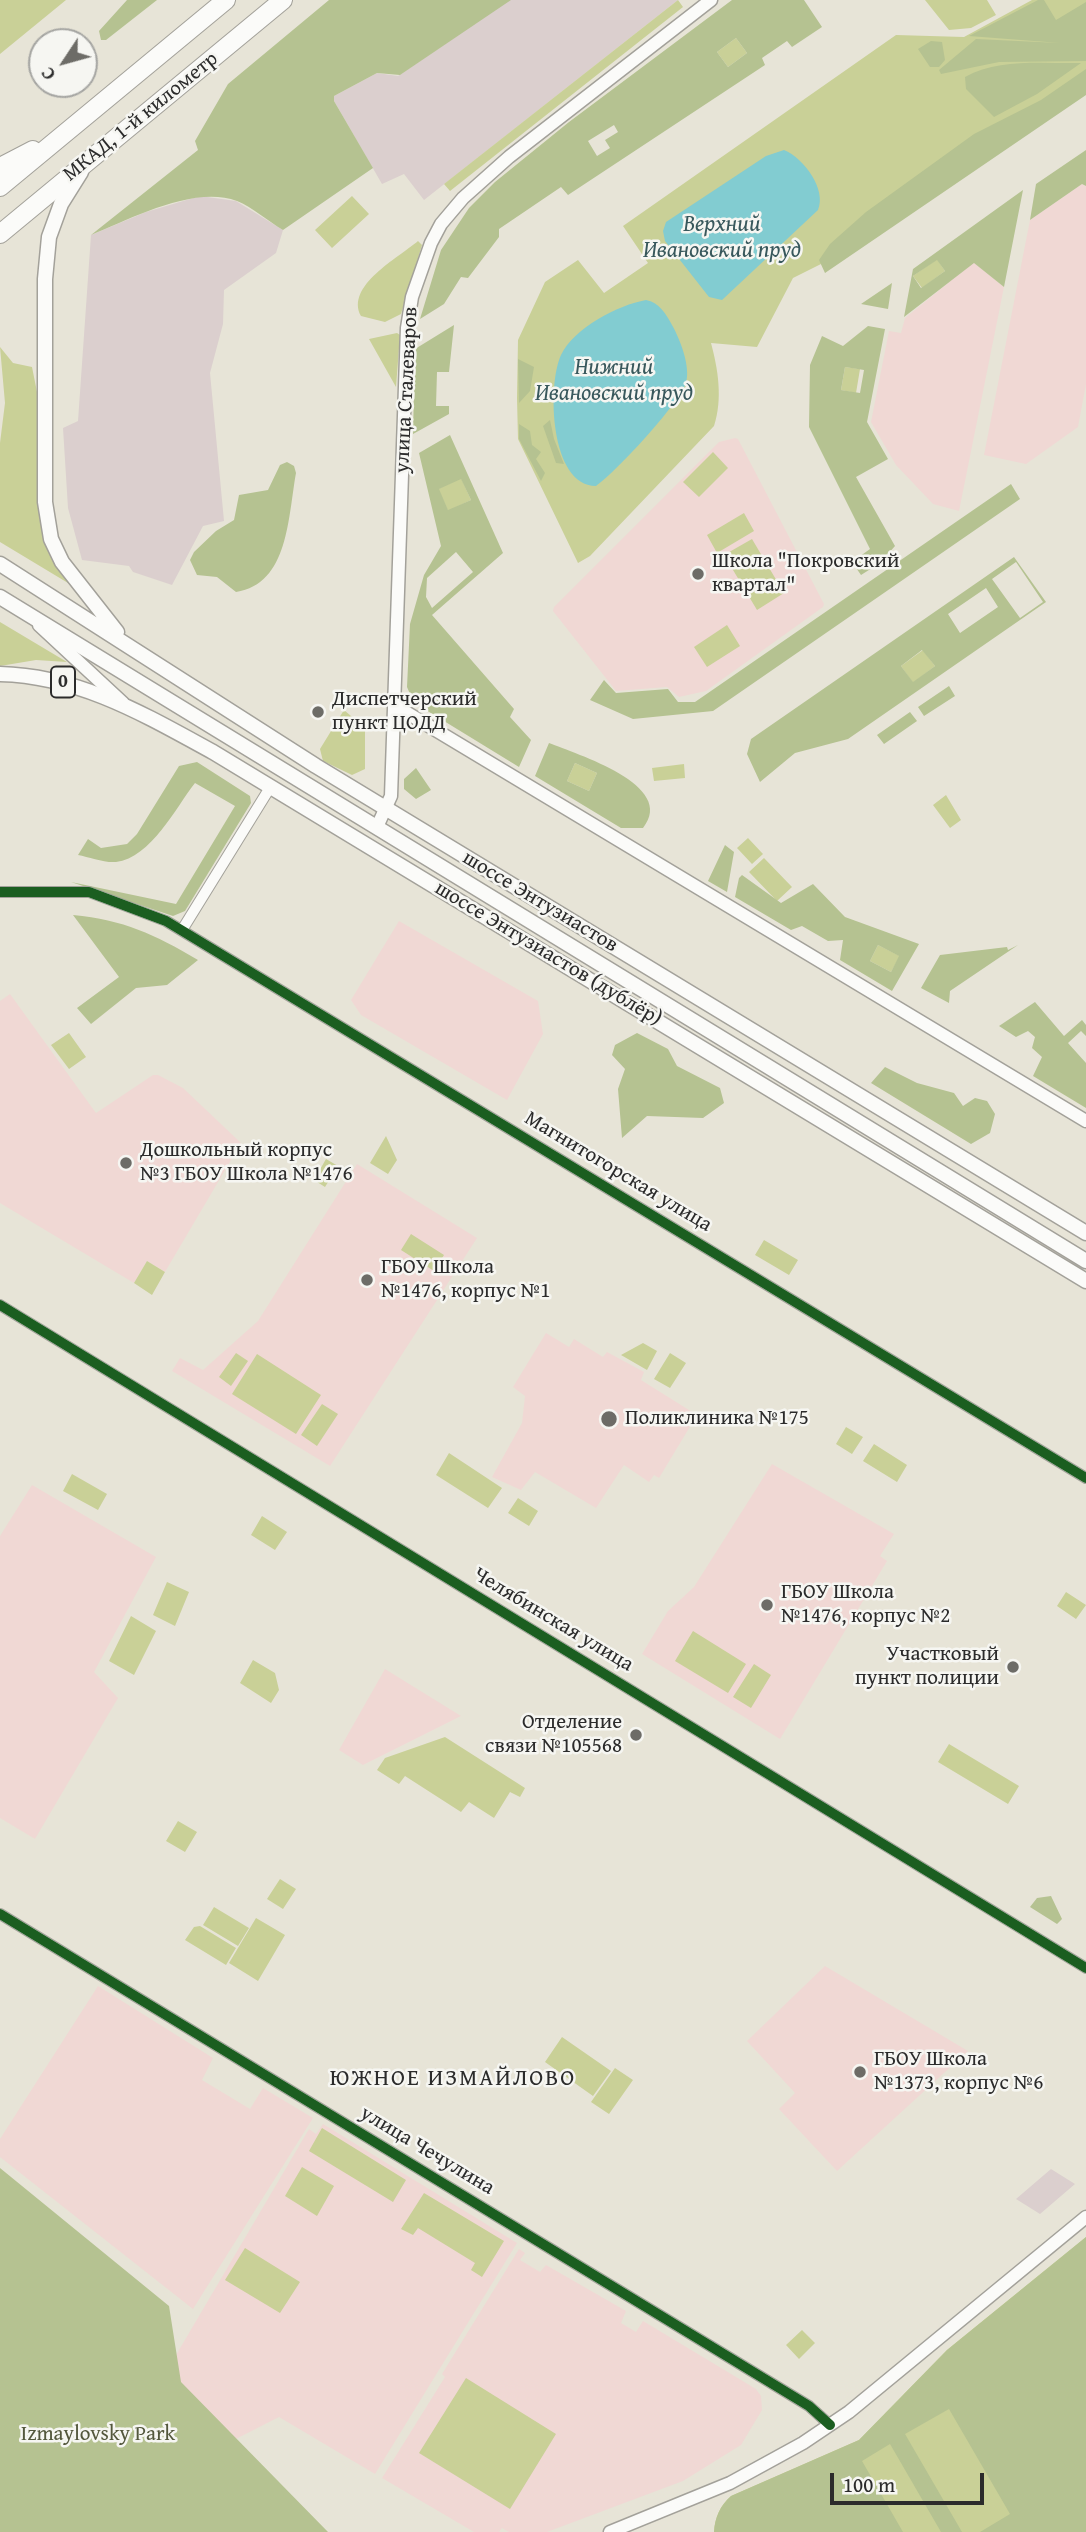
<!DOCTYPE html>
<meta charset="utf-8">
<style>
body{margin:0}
#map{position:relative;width:1086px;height:2532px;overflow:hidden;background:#e7e4d7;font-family:"Gentium Book Plus",serif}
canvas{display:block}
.north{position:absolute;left:28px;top:28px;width:70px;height:70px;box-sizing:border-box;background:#f6f6f2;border:2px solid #a5a5a2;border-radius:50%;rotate:234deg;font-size:19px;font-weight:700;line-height:28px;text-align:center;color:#2b2b2b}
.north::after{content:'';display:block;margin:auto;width:24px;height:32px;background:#6d6c67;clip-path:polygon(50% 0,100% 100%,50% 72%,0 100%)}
.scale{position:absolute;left:830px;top:2473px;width:154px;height:32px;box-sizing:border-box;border:4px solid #2b2b2b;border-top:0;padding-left:9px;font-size:21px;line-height:24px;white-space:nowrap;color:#2b2b2b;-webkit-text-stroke:5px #f6f6f2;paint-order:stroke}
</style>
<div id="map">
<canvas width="1086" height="2532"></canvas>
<div class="north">С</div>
<div class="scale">100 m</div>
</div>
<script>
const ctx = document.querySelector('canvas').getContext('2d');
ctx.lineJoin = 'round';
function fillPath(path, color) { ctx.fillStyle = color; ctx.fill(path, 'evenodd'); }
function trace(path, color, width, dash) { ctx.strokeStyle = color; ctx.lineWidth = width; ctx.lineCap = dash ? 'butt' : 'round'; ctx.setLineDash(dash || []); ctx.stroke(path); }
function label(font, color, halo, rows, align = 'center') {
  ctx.font = font + ' "Gentium Book Plus",serif'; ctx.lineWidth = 5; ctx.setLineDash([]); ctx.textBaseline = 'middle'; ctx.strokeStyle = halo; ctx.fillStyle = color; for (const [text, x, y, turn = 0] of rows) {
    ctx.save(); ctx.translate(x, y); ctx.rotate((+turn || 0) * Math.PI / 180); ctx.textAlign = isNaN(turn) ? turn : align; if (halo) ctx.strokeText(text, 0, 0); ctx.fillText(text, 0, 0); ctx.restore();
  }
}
fillPath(new Path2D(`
 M1082,184L1086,186V384L1078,427L1026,464L984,455L1030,220Z
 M974,262L1004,287L959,511L933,504L896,465L871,422L889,331L901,333L905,318Z
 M735,438L738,439L824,604L823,607L706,691L679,697L667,687L616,691L553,611L554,607L719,442Z
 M399,921L538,1001L543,1034L507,1100L361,1015L351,1000Z
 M10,994L96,1113L153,1075H158L183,1088L241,1143L165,1272L147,1261L134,1283L0,1203V1001Z
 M357,1164L477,1238L330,1466L172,1371L180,1358L203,1370L258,1321Z
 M546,1333L569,1347L574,1339L603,1357L607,1352L644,1372L641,1380L697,1415L659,1478L654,1475L649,1482L624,1465L596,1508L535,1472L521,1490L492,1477L522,1423L525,1396L513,1387Z
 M772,1464L894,1534L880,1556L887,1561L780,1739L642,1654L668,1611L694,1587Z
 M32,1485L156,1557L94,1672L118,1698L35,1839L0,1818V1536Z
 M385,1669L461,1716L363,1765L339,1750Z
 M825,1966L968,2051L837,2171L779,2109L795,2093L747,2041Z
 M98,1986L213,2058L202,2080L250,2109L263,2088L313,2118L193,2309L0,2157V2139Z
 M323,2124L517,2243L375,2474L279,2417L226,2444L169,2367L309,2129L316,2134Z
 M519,2249L525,2253L520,2260L540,2272L546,2265L626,2311L621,2323L636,2332L643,2321L756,2389L761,2396L762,2410L741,2445L683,2481L547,2532H509L502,2528L499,2532H474L382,2478L445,2377L442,2374Z`), '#f0d8d4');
fillPath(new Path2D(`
 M509,0H678L424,200L404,174L382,184L334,101V96L377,73L398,76Z
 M200,196L236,201L283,230L276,253L224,290L223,324L210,373L224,521L203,526L172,585L133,572L129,566L82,560L68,508L63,428L78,421L91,235L146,212Z
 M1051,2169L1075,2184L1040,2214L1016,2199Z`), '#dbcfce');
fillPath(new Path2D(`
 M0,0H66L0,54Z
 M678,0L683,7L450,191L444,184Z
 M925,0H987L996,15L971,28L949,30Z
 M1032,0H1086V77L825,262L793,278L757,347L711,343C718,369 723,399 714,426L590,556L578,563L518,439L517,398L518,340L545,282L578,260L604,293L648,263L623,226L896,35L964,37Z
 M736,38L747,53L728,67L717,52Z
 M352,196L369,214L332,248L315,230Z
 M418,241L422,245L401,314L385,322L361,316C345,286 398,258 418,241Z
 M937,259L945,271L922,288L913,276Z
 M397,333L400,335L396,387L369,339Z
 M0,347L13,363L32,367L39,402L42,504L73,586L0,542V443L5,403Z
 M845,367L860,369L856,393L841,390Z
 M713,452L728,468L699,497L683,482Z
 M461,478L471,500L448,511L438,489Z
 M744,513L754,531L717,553L707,535Z
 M752,539L784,593L757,610L724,555Z
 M0,622L67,662L36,660L0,666Z
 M727,625L740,646L707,667L694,647Z
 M923,650L935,666L913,683L901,666Z
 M344,710L365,728V769L352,775L323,761L320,749Z
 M575,763L597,773L589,791L567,781Z
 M684,764L685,778L654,781L652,768Z
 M946,795L961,820L950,828L933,805Z
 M748,838L763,854L752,864L737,848Z
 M764,858L792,887L777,901L749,872Z
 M878,945L900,956L891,972L870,961Z
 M69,1033L86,1057L69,1069L51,1045Z
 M386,1136L397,1160L388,1174L370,1163Z
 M326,1159L338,1166L325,1187L314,1180Z
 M411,1234L444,1255L434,1271L401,1250Z
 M764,1240L798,1260L789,1275L755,1255Z
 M147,1261L165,1272L152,1295L134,1283Z
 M643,1343L657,1351L647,1370L621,1355Z
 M236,1353L248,1361L231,1386L219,1377Z
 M670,1353L686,1363L670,1388L654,1379Z
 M257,1354L321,1395L296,1434L232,1394Z
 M322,1404L338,1414L317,1446L301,1435Z
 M846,1427L863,1437L852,1454L836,1444Z
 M874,1444L907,1465L897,1482L863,1461Z
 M449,1453L502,1488L488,1508L436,1475Z
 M72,1474L107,1494L98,1510L63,1491Z
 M518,1498L538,1511L529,1526L508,1513Z
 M262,1516L287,1532L275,1550L251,1535Z
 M167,1582L189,1592L175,1626L153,1615Z
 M1066,1592L1086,1605L1076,1619L1057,1606Z
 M131,1616L156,1631L134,1675L109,1661Z
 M693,1631L746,1664L728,1693L675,1661Z
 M253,1660L275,1673L279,1690L271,1703L240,1683Z
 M754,1664L771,1675L751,1708L733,1697Z
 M445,1737L525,1788L520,1797L510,1792L494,1818L469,1802L461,1812L405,1776L399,1784L377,1770L385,1758Z
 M949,1744L1019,1786L1008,1804L938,1762Z
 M178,1821L197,1832L185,1852L166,1841Z
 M280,1879L296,1889L283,1909L267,1899Z
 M214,1907L249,1928L238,1946L203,1925Z
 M256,1918L285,1935L258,1981L229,1963Z
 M200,1926L236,1948L226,1965L185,1940L194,1927Z
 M562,2037L611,2071L593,2096L545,2062Z
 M615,2068L633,2080L609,2114L591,2102Z
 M322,2128L406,2180L393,2202L309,2151Z
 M302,2167L334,2186L317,2216L285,2196Z
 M424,2193L504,2241L482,2277L471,2270L475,2263L418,2228L413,2235L401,2229Z
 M1086,2237V2532H714C715,2517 720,2506 731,2496L859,2440L947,2350Z
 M245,2248L300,2282L280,2313L225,2280Z
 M802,2330L815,2343L799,2359L786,2345Z
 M466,2378L556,2434L510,2509L419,2453Z`), '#c9d097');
fillPath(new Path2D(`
 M127,0H157L106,40H101L99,31Z
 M329,0H511L400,75L377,73L334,96V101L373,168L283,230C268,221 252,207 237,201C193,185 131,219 91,235L198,150L195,141L228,84Z
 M732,0H804L822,27L792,47L787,41L762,58L765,65L568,195L561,187L499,229V237L468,278L461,277L444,304L420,319L441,250L469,208L495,182L569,122ZM736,38L747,53L728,67L717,52ZM614,125L618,132L605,140L610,148L597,156L588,141Z
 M1038,0H1044L1056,20L1086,2V61L999,62L941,74L939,70L976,39L1060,43L969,36Z
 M931,41L942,42L945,60L939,67H930L918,49Z
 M1081,63L1037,94L994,117L966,89L965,77C999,58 1043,64 1081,63Z
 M1086,69V95L825,273L819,260L830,244L866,212L974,134L1041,100Z
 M1086,150V186L1082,184L1030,220L1036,184Z
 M1023,190L1004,287L974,263L904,317L913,269ZM937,260L945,271L921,288L913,276Z
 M892,283L888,309L861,304Z
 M454,325L449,372H437L436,406H449V414L413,434L415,349Z
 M868,326L885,329L867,422L888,459L856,477L895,546L880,563L861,575L852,562L870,549L809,427L810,365L822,336L843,346ZM845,367L864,370L860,393L841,390Z
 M518,359L534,367L530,391L519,403Z
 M550,420L554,439L564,464L556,463L543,426Z
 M519,424L530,431L532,445L541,452L536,459L545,473L541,481L519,439Z
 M450,435L503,553L432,615L514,709L510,717L531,740L519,767L426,710L413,701L407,687L410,624L424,575L441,546L419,453ZM461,479L471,500L448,510L439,489ZM456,552L473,572L432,608L426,597L427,578Z
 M287,462L294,466L296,473C288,516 289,584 236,592L217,577L197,575L190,560L194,552L216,531L234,520L239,495L268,490L280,465Z
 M1011,484L1020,499L713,711L633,719L590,700L604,680L616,693L668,689L678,702H695Z
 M1014,557L1046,602L848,739L795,753L760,782L747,754L751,739ZM1016,562L1043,602L1020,618L992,579ZM986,588L998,607L960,633L948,614ZM922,650L935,666L913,682L901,666Z
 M949,686L955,696L924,716L918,707Z
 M910,712L917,721L884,744L877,735Z
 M549,743C576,754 678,785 643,828H621L535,776ZM575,763L597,773L589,791L567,781Z
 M197,762L250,796L251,803L185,911L173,916L71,882L176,904L235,806L195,783C176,807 151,858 116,862C104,863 89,857 78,855L88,839L101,848L127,844L137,834L179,766Z
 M416,768L431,790L416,799L404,789V779Z
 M725,845L734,852L727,892L708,881Z
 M742,875L781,903L813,884L845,917L919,944L892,991L840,960L843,940L828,941L802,926L791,930L735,897L739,878ZM878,945L899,956L891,972L870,961Z
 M73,915C124,920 154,934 198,960L167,985L136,988L91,1024L77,1008L119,977Z
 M1018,945L950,991L949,1003L921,988L940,955L1007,947L1008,950Z
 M1035,1002L1064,1036L1082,1020L1086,1025V1036L1081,1031L1068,1043L1086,1063V1108L1033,1076L1042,1057L1032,1048L1035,1037L1028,1031L1016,1037L999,1026Z
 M637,1033L668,1049L677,1066L720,1088L724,1103L703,1118L647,1116L622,1138L618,1089L625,1069L612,1055L615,1045Z
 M885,1067L917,1083L954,1093L963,1106L975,1098L987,1101L995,1114L990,1133L971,1144L871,1083Z
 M1051,1896L1062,1919L1057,1924L1030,1907L1037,1898Z
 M0,2168L169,2306L181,2382L328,2532H0Z
 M1086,2237V2532H980L1010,2514L949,2409L905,2434L962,2532H941L890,2444L862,2461L903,2532H714C715,2517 720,2506 731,2496L859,2440L947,2350Z`), '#b5c291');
fillPath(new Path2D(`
 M784,150C804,158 827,190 818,210L722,300L709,297L665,241L663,231L666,222L766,156Z
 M646,300C659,302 666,314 672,325C680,339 691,367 686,383C678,405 616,472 596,486C550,486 547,385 561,355C574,328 618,305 646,300Z`), '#82ccd1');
const street = new Path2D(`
 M0,892H89L166,921L1086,1478
 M182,930L271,786
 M0,1305L1086,1968
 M0,1914L809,2406L830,2425`);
const secondary = new Path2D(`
 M39,625L123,703
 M394,705L1086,1121
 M377,827L391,796L407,328L412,297L431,243L441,224L463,198L509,157L711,0
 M610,2532L730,2483L803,2443L849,2412L1086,2217`);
const primary = new Path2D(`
 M81,172L61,204L49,237L45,279V502L51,539L62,562L117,632
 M0,564L316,766L1086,1233
 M0,597L1086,1261
 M0,674C80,676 145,715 213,752L1086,1281`);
const highway = new Path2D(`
 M0,167L33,150
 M0,187L226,0
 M0,234L283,0`);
trace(street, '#a3a19a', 12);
trace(secondary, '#a3a19a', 15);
trace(primary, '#a3a19a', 17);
trace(highway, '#a3a19a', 20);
trace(street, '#fbfbf9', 10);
trace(secondary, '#fbfbf9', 12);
trace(primary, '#fbfbf9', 14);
trace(highway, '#fbfbf9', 18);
trace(new Path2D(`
 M0,892H89L166,921L1086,1478
 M0,1305L1086,1968
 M0,1914L809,2406L830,2425`), '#1b5e20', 10);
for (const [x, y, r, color] of [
 [698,574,7,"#6d6c67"],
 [318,712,7,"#6d6c67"],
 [126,1163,7,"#6d6c67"],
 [367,1280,7,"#6d6c67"],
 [609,1419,9,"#6d6c67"],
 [767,1605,7,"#6d6c67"],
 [1013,1667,7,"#6d6c67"],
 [636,1735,7,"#6d6c67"],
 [860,2072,7,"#6d6c67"]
]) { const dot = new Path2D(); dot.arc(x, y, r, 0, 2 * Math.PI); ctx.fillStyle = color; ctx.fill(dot); trace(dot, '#f6f6f2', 2.5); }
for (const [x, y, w] of [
 [63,682,24]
]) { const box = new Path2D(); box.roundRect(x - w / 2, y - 15.5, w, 31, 5); ctx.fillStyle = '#f6f6f2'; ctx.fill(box); trace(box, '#2b2b2b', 2); }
label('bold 19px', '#2b2b2b', null, [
 ["0",63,682]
]);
label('21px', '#2b2b2b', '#f6f6f2', [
 ["МКАД, 1-й километр",141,117,-39],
 ["улица Сталеваров",407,390,-87],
 ["шоссе Энтузиастов",540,902,31],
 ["шоссе Энтузиастов (дублёр)",548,954,31],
 ["Магнитогорская улица",618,1172,31],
 ["Челябинская улица",553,1620,31],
 ["улица Чечулина",427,2151,31]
]);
label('21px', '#2b2b2b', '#f6f6f2', [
 ["Школа \"Покровский",712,562],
 ["квартал\"",712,586],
 ["Диспетчерский",332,700],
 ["пункт ЦОДД",332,724],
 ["Дошкольный корпус",140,1151],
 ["№3 ГБОУ Школа №1476",140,1175],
 ["ГБОУ Школа",381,1268],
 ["№1476, корпус №1",381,1292],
 ["Поликлиника №175",625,1419],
 ["ГБОУ Школа",781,1593],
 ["№1476, корпус №2",781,1617],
 ["Участковый",999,1655,"right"],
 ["пункт полиции",999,1679,"right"],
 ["Отделение",622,1723,"right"],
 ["связи №105568",622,1747,"right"],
 ["ГБОУ Школа",874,2060],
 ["№1373, корпус №6",874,2084]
], 'left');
label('21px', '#53573c', '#f6f6f2', [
 ["Izmaylovsky Park",98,2435]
]);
label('italic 23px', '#38585c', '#f6f6f2', [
 ["Верхний",722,225],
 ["Ивановский пруд",722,251],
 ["Нижний",614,368],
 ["Ивановский пруд",614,394]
]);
ctx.letterSpacing = '2px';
label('23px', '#2b2b2b', '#f6f6f2', [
 ["ЮЖНОЕ ИЗМАЙЛОВО",453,2079]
]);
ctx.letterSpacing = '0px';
</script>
